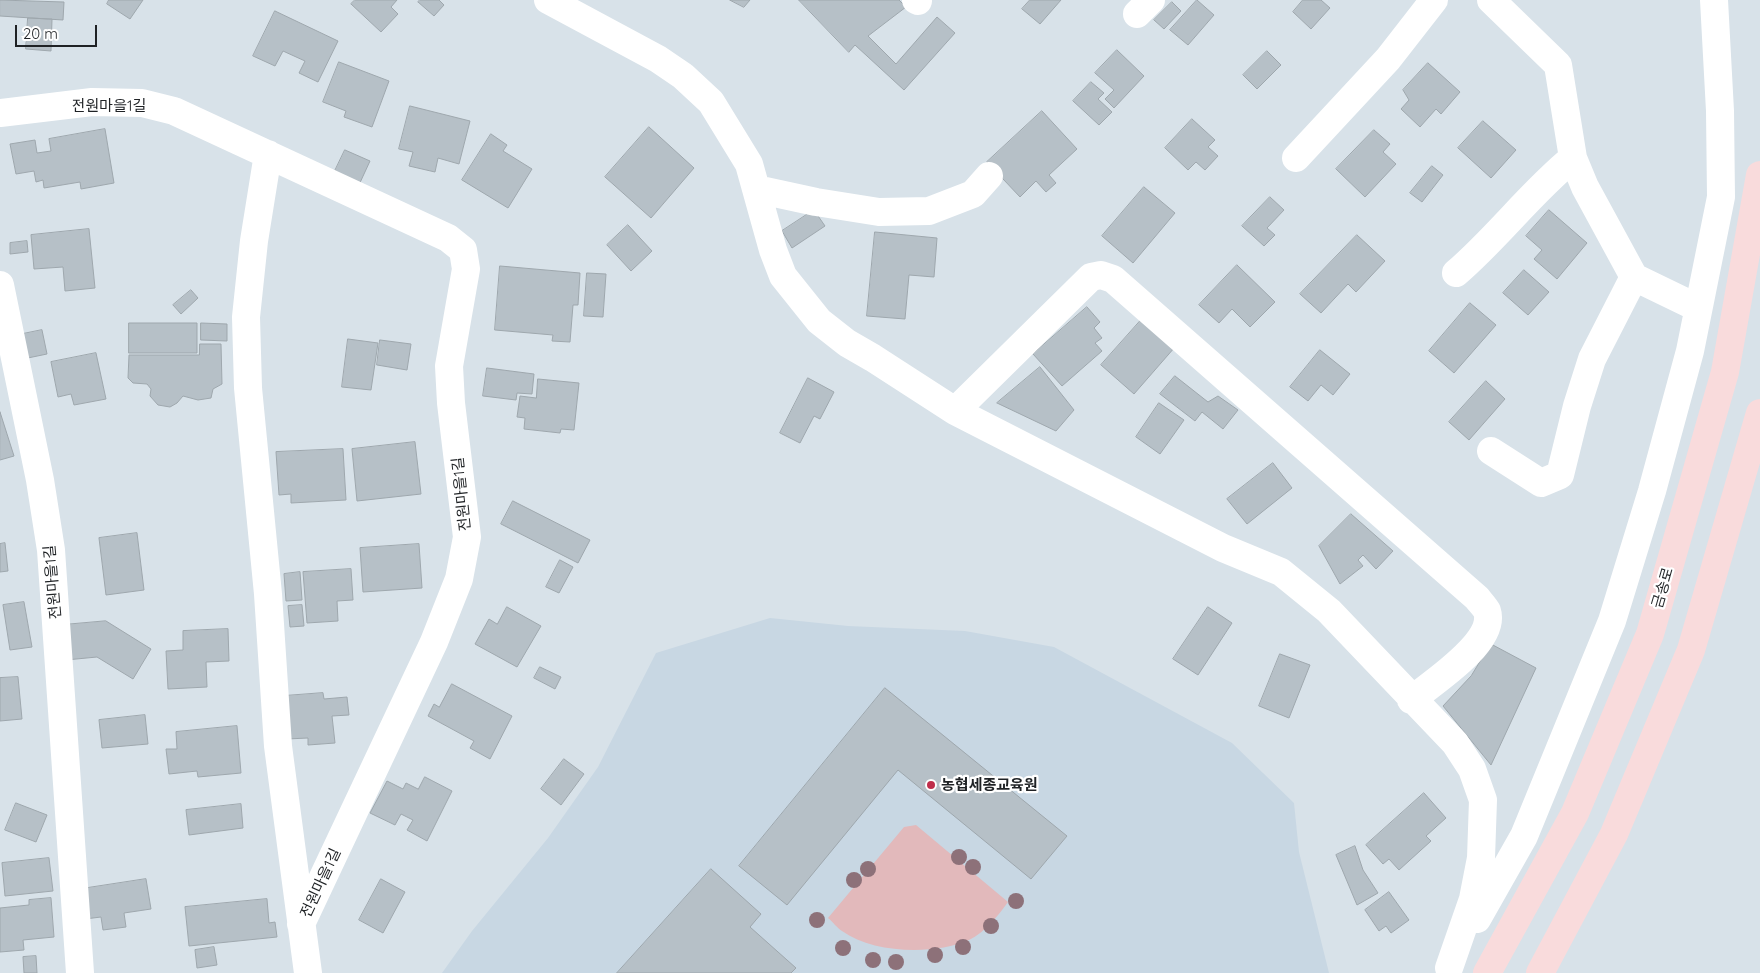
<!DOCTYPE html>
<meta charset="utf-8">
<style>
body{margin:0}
#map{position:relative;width:1760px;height:973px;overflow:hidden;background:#d8e2e9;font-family:Quicksand,sans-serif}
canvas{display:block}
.scale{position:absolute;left:15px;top:25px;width:82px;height:22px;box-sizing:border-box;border:2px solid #1f2225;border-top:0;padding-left:6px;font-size:15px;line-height:18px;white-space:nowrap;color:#1f2225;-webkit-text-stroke:4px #fff;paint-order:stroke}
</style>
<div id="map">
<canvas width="1760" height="973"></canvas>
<div class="scale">20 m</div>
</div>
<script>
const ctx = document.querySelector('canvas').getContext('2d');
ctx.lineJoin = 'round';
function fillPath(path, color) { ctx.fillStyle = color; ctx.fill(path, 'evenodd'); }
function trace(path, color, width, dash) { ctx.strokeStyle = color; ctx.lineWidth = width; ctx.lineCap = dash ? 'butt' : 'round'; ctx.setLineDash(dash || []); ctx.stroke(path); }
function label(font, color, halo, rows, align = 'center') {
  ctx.font = font + ' Quicksand,"Noto Sans KR",sans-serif'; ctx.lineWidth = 4.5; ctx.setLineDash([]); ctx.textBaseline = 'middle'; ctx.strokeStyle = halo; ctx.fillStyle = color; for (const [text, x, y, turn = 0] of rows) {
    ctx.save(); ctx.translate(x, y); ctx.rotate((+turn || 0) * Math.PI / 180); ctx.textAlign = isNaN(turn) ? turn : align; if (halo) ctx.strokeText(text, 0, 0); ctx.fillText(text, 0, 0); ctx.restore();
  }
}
fillPath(new Path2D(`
 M770,618L848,626L965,631L1054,647L1232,743L1294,803L1299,852L1329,973H442L472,931L548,838L598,767L656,653Z`), '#c8d7e3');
fillPath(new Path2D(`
 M916,825L1008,902C998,916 985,932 969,940C935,955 874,954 842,931C837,928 833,922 828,918L904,827Z`), '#e2b9bb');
const building = new Path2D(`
 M0,0L64,2L63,20L0,16Z
 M109,0H143L130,19L107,4Z
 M355,0H397L391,7L398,14L381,32L351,4Z
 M420,0H439L444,5L434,16L418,2Z
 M730,0H750L744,7Z
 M799,0H899L906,7L868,36L896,64L937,17L955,33L904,90L855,45L849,52Z
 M1030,0H1061L1040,24L1022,9Z
 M1197,0L1214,15L1188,45L1170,30Z
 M1303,0H1321L1330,8L1311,29L1293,12Z
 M1172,2L1181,11L1164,29L1154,20Z
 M275,11L338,41L318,82L299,73L305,61L283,51L275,66L253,56Z
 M28,18L52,19L51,51L26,49Z
 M1117,50L1144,76L1114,108L1105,99L1114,90L1095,73Z
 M1267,51L1281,65L1257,89L1243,75Z
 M339,62L389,81L372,127L344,117L346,111L323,102Z
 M1428,63L1460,92L1441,114L1436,109L1420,127L1401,109L1409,100L1403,90Z
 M1091,82L1104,93L1098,99L1112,112L1099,125L1073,101Z
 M410,106L470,121L459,164L438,158L435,172L409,166L413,152L399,149Z
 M1042,111L1077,149L1049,175L1056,183L1046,192L1036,181L1020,197L987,162Z
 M1192,119L1215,140L1208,147L1218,156L1205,170L1196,162L1188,170L1165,148Z
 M1483,121L1516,150L1491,178L1458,148Z
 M649,127L694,168L651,218L605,177Z
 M105,129L114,183L81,189L80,182L44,188L43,180L36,182L34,171L16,174L10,144L35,140L37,153L51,151L49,139Z
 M1374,130L1390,144L1383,152L1396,164L1365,197L1336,169Z
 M491,134L507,145L503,151L532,169L508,208L462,180Z
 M345,150L370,161L358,187L333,175Z
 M1432,166L1443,175L1422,202L1410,193Z
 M1144,187L1175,213L1133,263L1102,236Z
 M1270,197L1284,210L1267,228L1275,235L1264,246L1242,226Z
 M814,210L825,226L792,248L782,231Z
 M1549,210L1587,243L1557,279L1534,259L1542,250L1526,236Z
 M628,225L652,251L631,271L607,245Z
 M89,229L95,288L65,291L63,267L34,269L31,235Z
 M875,232L937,238L934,277L909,275L905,319L867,316Z
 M1357,235L1385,261L1356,292L1348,284L1321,313L1300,294Z
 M27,241L28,252L10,254V243Z
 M1237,265L1275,302L1250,327L1232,309L1219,323L1199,305Z
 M500,266L580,273L578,305H573L570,342L552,341L553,335L495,330Z
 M1524,270L1549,292L1528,315L1503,293Z
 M587,273L606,274L603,317L584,316Z
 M191,290L198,298L181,314L173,305Z
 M1470,303L1496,325L1454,373L1429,351Z
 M1087,307L1100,322L1094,328L1102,338L1095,343L1102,351L1062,386L1033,354Z
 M1142,319L1175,347L1134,394L1101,365Z
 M129,323H197V353H129Z
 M201,323L227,324V341L201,340Z
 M42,330L47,354L23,359L18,335Z
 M348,339L378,343L371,390L342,387Z
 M380,340L411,344L407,370L377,365Z
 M200,344H221L222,384L213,389L211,398L198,400L183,396L177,403L170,407L158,405L150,396L151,389L147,384L133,383L128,378L129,355H199Z
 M1320,350L1350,374L1333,395L1321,385L1308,401L1290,387Z
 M96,353L106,399L74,405L71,394L58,397L51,362Z
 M1040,367L1074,410L1056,431L997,403Z
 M487,368L534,374L532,394L517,393L516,400L483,396Z
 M1175,376L1208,402L1218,396L1238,410L1223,429L1202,412L1195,421L1160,394Z
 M808,378L834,392L820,419L814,416L800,443L780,433Z
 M538,379L579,383L574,430L561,429L560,433L524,429L525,418L517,417L520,396L536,398Z
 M1486,381L1505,399L1469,440L1449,422Z
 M1159,403L1184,420L1160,454L1136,437Z
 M0,412L14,456L0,460Z
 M415,442L421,494L357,501L352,449Z
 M343,449L346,500L291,503V494L279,495L276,452Z
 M1273,463L1292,488L1247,524L1227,499Z
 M513,501L590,540L578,563L501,524Z
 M1351,514L1393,551L1376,569L1363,555L1358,560L1363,566L1340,584L1319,546Z
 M137,533L144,590L106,595L99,538Z
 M5,543L8,571L0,572V544Z
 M419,544L422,588L363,592L360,548Z
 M560,560L573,567L559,593L546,587Z
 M351,569L353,600L337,601L338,621L307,623L303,572Z
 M300,572L302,600L286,601L284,574Z
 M24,602L32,647L10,650L3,605Z
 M302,605L304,626L290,627L288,606Z
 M507,607L541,626L517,667L475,644L489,619L497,624Z
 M1208,607L1232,623L1198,675L1173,659Z
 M106,621L151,649L133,679L97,657L66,660L63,625Z
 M228,629L229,661L206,662L207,687L168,689L166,651L183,650V631Z
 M1491,644L1536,668L1491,765L1443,706L1471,676Z
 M1280,654L1310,665L1289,718L1259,706Z
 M540,667L561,677L555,689L534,678Z
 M18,677L22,719L0,721V678Z
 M452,684L512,716L490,759L470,748L474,741L428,716L434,704L439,707Z
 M885,688L1067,836L1031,879L898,770L787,905L739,866Z
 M323,693L324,699L347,697L349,715L332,716L335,743L308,745V738L287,739L284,696Z
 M145,715L148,744L102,748L99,720Z
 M237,726L241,773L198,777L197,771L169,774L166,749H177L176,732Z
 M564,759L584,774L561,805L541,789Z
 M425,777L452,791L427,841L407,830L413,820L401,814L395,825L370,813L387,781L403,789L406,783L418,789Z
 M1424,793L1446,818L1426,836L1431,841L1399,870L1389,859L1383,864L1366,845Z
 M16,803L47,815L36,842L5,830Z
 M241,804L243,828L189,835L186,810Z
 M1355,846L1363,870L1378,893L1357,905L1336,855Z
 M49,858L53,891L5,896L2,863Z
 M711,869L761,914L750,927L796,968L791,973H617Z
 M146,879L151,909L124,913L126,927L103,930L101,917L85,919L81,889Z
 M381,879L405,892L383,933L359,920Z
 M1389,892L1409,920L1391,933L1386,926L1379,931L1365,910Z
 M51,898L54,937L23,940L24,950L0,952V908L29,905V900Z
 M267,899L269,923L275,922L277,937L189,946L185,907Z
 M214,947L217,965L197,968L195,950Z
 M36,956L37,973H24L23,957Z`);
fillPath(building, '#b6c0c7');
trace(building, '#9ea7ad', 1);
trace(new Path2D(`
 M548,0L658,59L683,76L711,102L749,164L773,250L783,276L819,321L847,343L873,358L955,411L1223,548L1281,572L1329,611L1455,743L1472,769L1483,800L1481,858L1473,899L1449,968
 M916,0L918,1
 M1491,0L1558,65L1573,158L1585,187L1634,277L1698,308
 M1137,14L1151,0
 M0,113L92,102L142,103L174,111L448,238L463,250L466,269L449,366L451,403L467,537L459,579L434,642L301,924
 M268,154L254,241L246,317L248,388L268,594L278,746L308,973
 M1296,158L1388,59L1434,0
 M756,189L816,202L879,212L929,211L973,194L989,176
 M1456,273C1498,237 1531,192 1573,158
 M0,285L40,480L51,550L80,973
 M955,411L1091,277L1101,275L1113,279L1477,598C1480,602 1485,607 1487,611C1497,642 1432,683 1411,700
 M1491,451L1541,483L1560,475L1577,406L1592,359L1634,277
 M1477,919L1524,836L1612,621L1652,491L1690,351L1721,197L1720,111L1714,0`), '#fff', 28);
trace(new Path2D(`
 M1487,973L1575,813L1650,634L1725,372L1760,175
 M1540,973L1614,834L1691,650L1760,413`), '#f9dbdc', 28);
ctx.fillStyle = '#8d7179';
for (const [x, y] of [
 [959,857],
 [973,867],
 [868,869],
 [854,880],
 [1016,901],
 [817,920],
 [991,926],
 [963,947],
 [843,948],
 [935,955],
 [873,960],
 [896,962]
]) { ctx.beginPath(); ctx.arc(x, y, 8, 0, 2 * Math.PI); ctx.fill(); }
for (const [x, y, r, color] of [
 [931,785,5,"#bf2e4b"]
]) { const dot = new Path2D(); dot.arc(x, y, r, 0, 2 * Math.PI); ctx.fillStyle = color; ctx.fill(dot); trace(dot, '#fff', 2); }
label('15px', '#1f2225', '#fff', [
 ["전원마을1길",109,106],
 ["전원마을1길",462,494,-96],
 ["전원마을1길",53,582,-95],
 ["금송로",1663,588,-74],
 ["전원마을1길",321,883,-65]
]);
label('bold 15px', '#1f2225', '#fff', [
 ["농협세종교육원",941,785]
], 'left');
</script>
